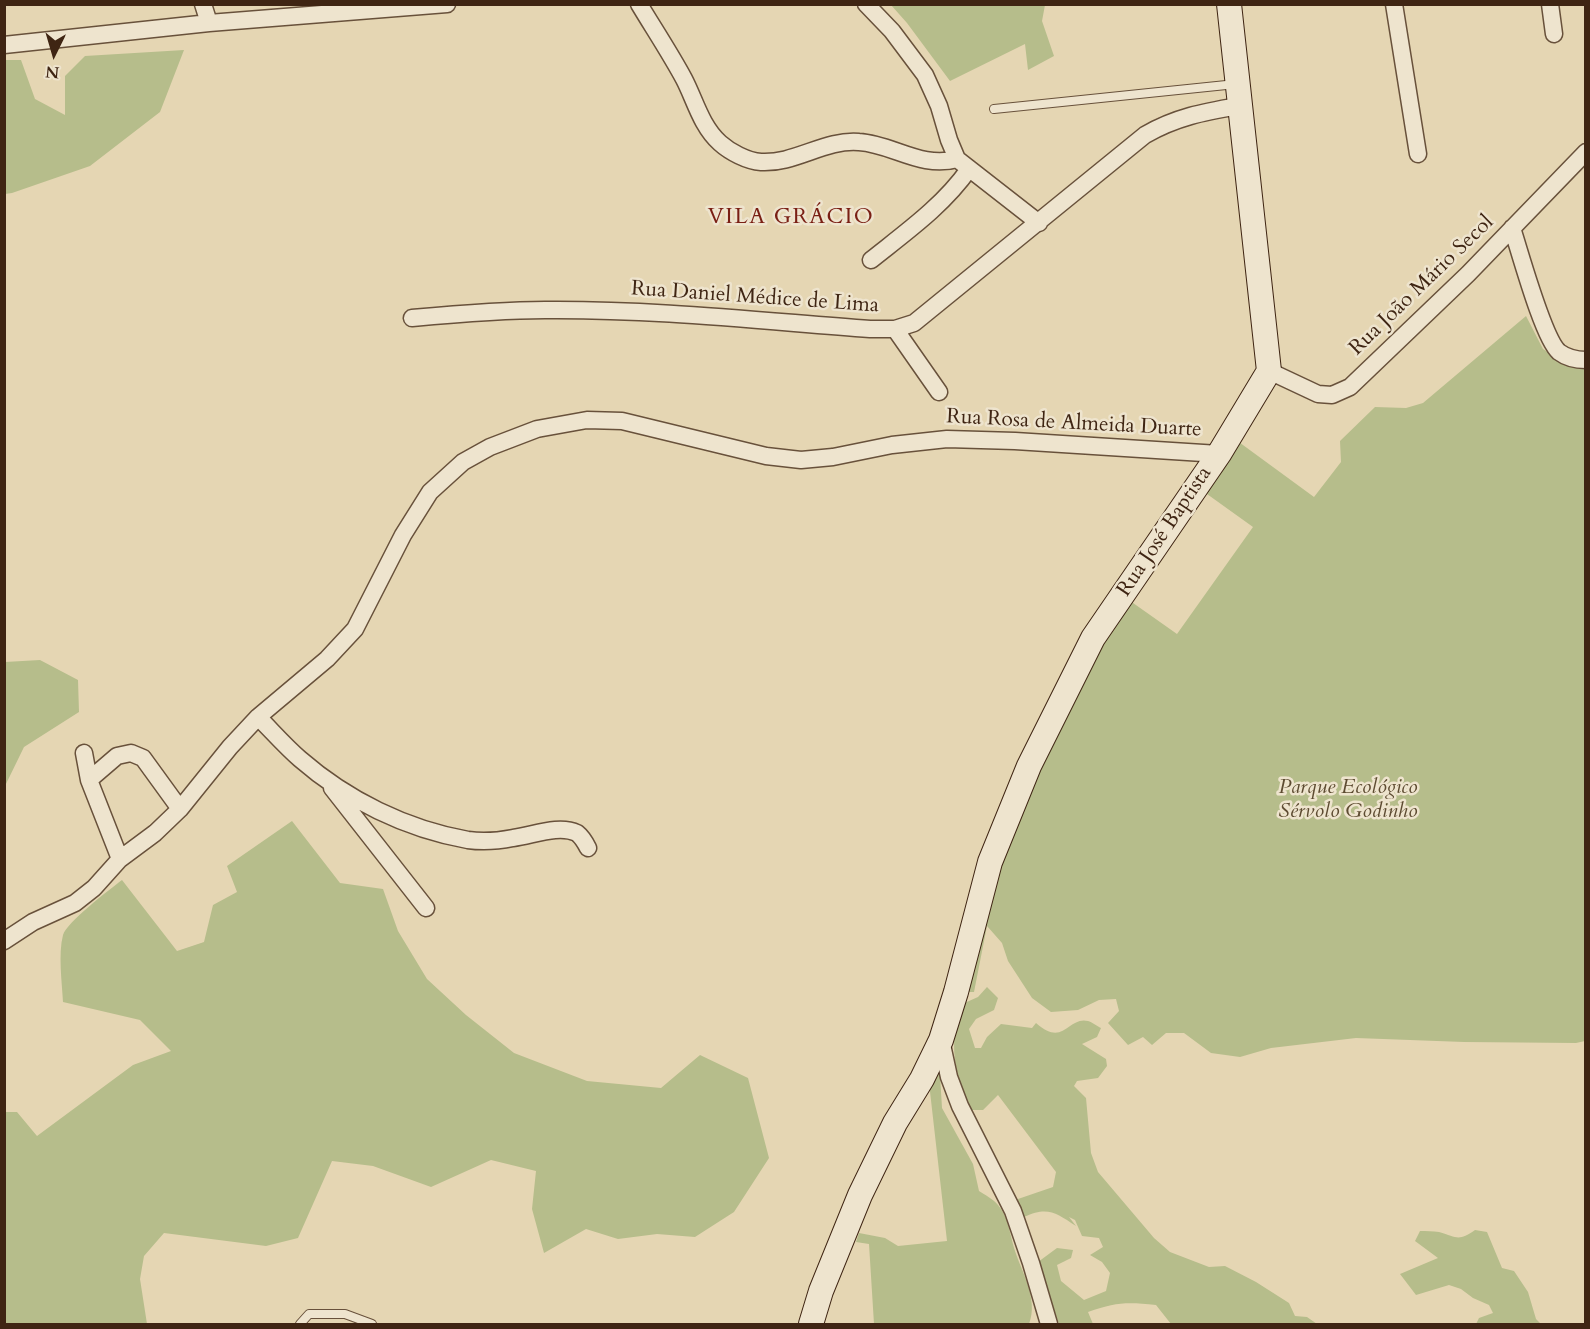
<!DOCTYPE html>
<meta charset="utf-8">
<style>
body{margin:0}
#map{position:relative;width:1590px;height:1329px;overflow:hidden;background:#e5d6b3;font-family:Cardo,serif}
canvas{display:block}
.frame{position:absolute;inset:0;border:6px solid #3f2513;pointer-events:none}
.north{position:absolute;left:24px;top:24px;width:60px;height:60px;-webkit-text-stroke:4px #eee4ce;paint-order:stroke;rotate:185deg;font-size:16px;font-weight:700;line-height:24px;text-align:center;color:#3f2513}
.north::after{content:'';display:block;margin:auto;width:21px;height:27px;background:#3f2513;clip-path:polygon(50% 0,100% 100%,50% 72%,0 100%)}
</style>
<div id="map">
<canvas width="1590" height="1329"></canvas>
<div class="frame"></div>
<div class="north">N</div>
</div>
<script>
const ctx = document.querySelector('canvas').getContext('2d');
ctx.lineJoin = 'round';
function fillPath(path, color) { ctx.fillStyle = color; ctx.fill(path, 'evenodd'); }
function trace(path, color, width, dash) { ctx.strokeStyle = color; ctx.lineWidth = width; ctx.lineCap = dash ? 'butt' : 'round'; ctx.setLineDash(dash || []); ctx.stroke(path); }
function label(font, color, halo, rows, align = 'center') {
  ctx.font = font + ' Cardo,serif'; ctx.lineWidth = 5; ctx.setLineDash([]); ctx.textBaseline = 'middle'; ctx.strokeStyle = halo; ctx.fillStyle = color; for (const [text, x, y, turn = 0] of rows) {
    ctx.save(); ctx.translate(x, y); ctx.rotate((+turn || 0) * Math.PI / 180); ctx.textAlign = isNaN(turn) ? turn : align; if (halo) ctx.strokeText(text, 0, 0); ctx.fillText(text, 0, 0); ctx.restore();
  }
}
fillPath(new Path2D(`
 M891,5H1045L1042,21L1054,56L1028,70L1025,44L950,81L907,23Z
 M184,50L160,112L90,166L12,193L5,194V60H21L35,99L65,115V76L85,56Z
 M1526,316L1543,349L1572,367L1585,366V1041L1576,1043L1464,1042L1356,1038L1271,1048L1240,1057L1211,1053L1184,1033H1166L1152,1045L1143,1037L1128,1045L1108,1023L1119,1011L1116,999L1099,1000L1078,1010L1051,1012L1032,998L1008,961L1002,943L987,926L974,992H964L1016,810L1126,598L1177,634L1253,527L1200,489L1232,437L1314,497L1341,462L1340,441L1375,407L1406,408L1423,403Z
 M40,660L78,680L79,712L24,747L5,786V662Z
 M292,821L340,883L383,889L398,931L427,979L466,1015L514,1053L587,1081L661,1088L700,1055L748,1078L769,1158L734,1212L695,1237L657,1234L618,1239L586,1229L544,1253L532,1209L536,1171L491,1160L431,1187L373,1166L332,1161L298,1238L266,1246L164,1233L144,1256L140,1279L147,1324H5V1112H17L37,1136L133,1065L171,1051L140,1020L63,1002C62,982 58,954 63,935C67,922 109,890 122,880L177,951L204,942L213,905L237,892L227,866Z
 M987,987L998,998L994,1010L976,1019L969,1029L975,1048H981L987,1037L1001,1024L1032,1028L1036,1023C1064,1048 1068,1016 1088,1021C1092,1022 1097,1026 1101,1028L1097,1037L1082,1044L1106,1059L1107,1066L1098,1078L1077,1081L1074,1086L1086,1098L1091,1153L1098,1172L1154,1238L1170,1252L1209,1267L1225,1266L1256,1282L1289,1303L1295,1316L1307,1317L1317,1324H1171L1156,1305C1127,1302 1116,1302 1088,1312L1093,1324H1059L1038,1262L1057,1248L1073,1250L1071,1258L1057,1265L1061,1281L1084,1300L1106,1291L1110,1273L1102,1262L1090,1255L1103,1247L1099,1238L1082,1236L1075,1220L1069,1217L1076,1226C1056,1213 1048,1206 1024,1217L1018,1211V1199L1053,1187L1056,1172L998,1095L983,1110H970C954,1069 949,1049 960,1005L978,997Z
 M939,1058L942,1108L973,1164L979,1191C985,1195 993,1199 998,1205C1008,1216 1010,1234 1014,1248C1021,1271 1039,1299 1029,1324H874L869,1244L856,1242L859,1233L885,1238L898,1246L947,1241L928,1074Z
 M1475,1230L1487,1232L1502,1268L1514,1271L1528,1292L1536,1319L1541,1324H1476L1479,1318L1493,1313L1489,1305L1473,1298L1461,1289L1449,1285L1416,1295L1400,1274L1438,1258L1415,1241L1420,1231C1426,1231 1433,1231 1439,1232C1457,1237 1458,1242 1475,1230Z`), '#b6bd8b');
const lane = new Path2D(`
 M994,109L1236,84
 M300,1324L309,1314H345L372,1324`);
const street = new Path2D(`
 M203,4L209,23
 M639,4C654,29 670,53 684,79C695,100 701,126 720,143C730,152 747,161 761,162C795,164 825,139 859,142C893,144 921,169 957,159
 M866,4L892,31L925,75L939,106L949,140L957,159L1039,223
 M1394,4L1418,154
 M1550,4L1554,34
 M4,45L209,23L447,4
 M1512,228C1520,252 1543,338 1559,352C1567,358 1576,360 1586,360
 M871,260C906,232 943,206 969,169
 M412,318C456,314 501,310 545,310C653,309 762,321 870,329H895L914,323L1145,135C1176,117 1204,112 1238,106
 M895,329L939,392
 M1269,371L1318,394L1332,395L1350,387L1468,274L1586,152
 M258,717C272,731 285,746 300,759C347,800 406,829 468,840C482,842 498,841 513,838C532,836 558,824 577,833C582,837 585,842 588,848
 M84,753L89,780L120,859
 M89,780L117,756L131,753L143,758L180,809
 M332,788L426,908
 M4,941L33,922L75,903L94,888L120,859L155,833L180,809L230,747L258,717L327,659L355,629L403,535L430,492L463,462L490,447L537,429L587,420L622,421L766,456L801,460L833,457L892,445L947,439L1015,441L1219,454
 M941,1040L949,1077L960,1106L1013,1211L1031,1263L1049,1324`);
const secondary = new Path2D(`
 M811,1324L821,1291L860,1195L895,1123L922,1079L941,1040L956,992L990,862L1029,766L1093,638L1219,454L1269,371L1229,4`);
trace(lane, '#68513b', 10);
trace(street, '#68513b', 19);
trace(secondary, '#3f2513', 26);
trace(lane, '#eee4ce', 8);
trace(street, '#eee4ce', 16);
trace(secondary, '#eee4ce', 24);
label('21px', '#3f2513', '#eee4ce', [
 ["Rua João Mário Secol",1422,286,-44],
 ["Rua Daniel Médice de Lima",755,298,4],
 ["Rua Rosa de Almeida Duarte",1074,424,3],
 ["Rua José Baptista",1165,532,-56]
]);
label('italic 21px', '#5d4b31', '#eee4ce', [
 ["Parque Ecológico",1348,788],
 ["Sérvolo Godinho",1348,812]
]);
ctx.letterSpacing = '1.5px';
label('22px', '#7a1f14', '#eee4ce', [
 ["VILA GRÁCIO",791,218]
]);
ctx.letterSpacing = '0px';
</script>
